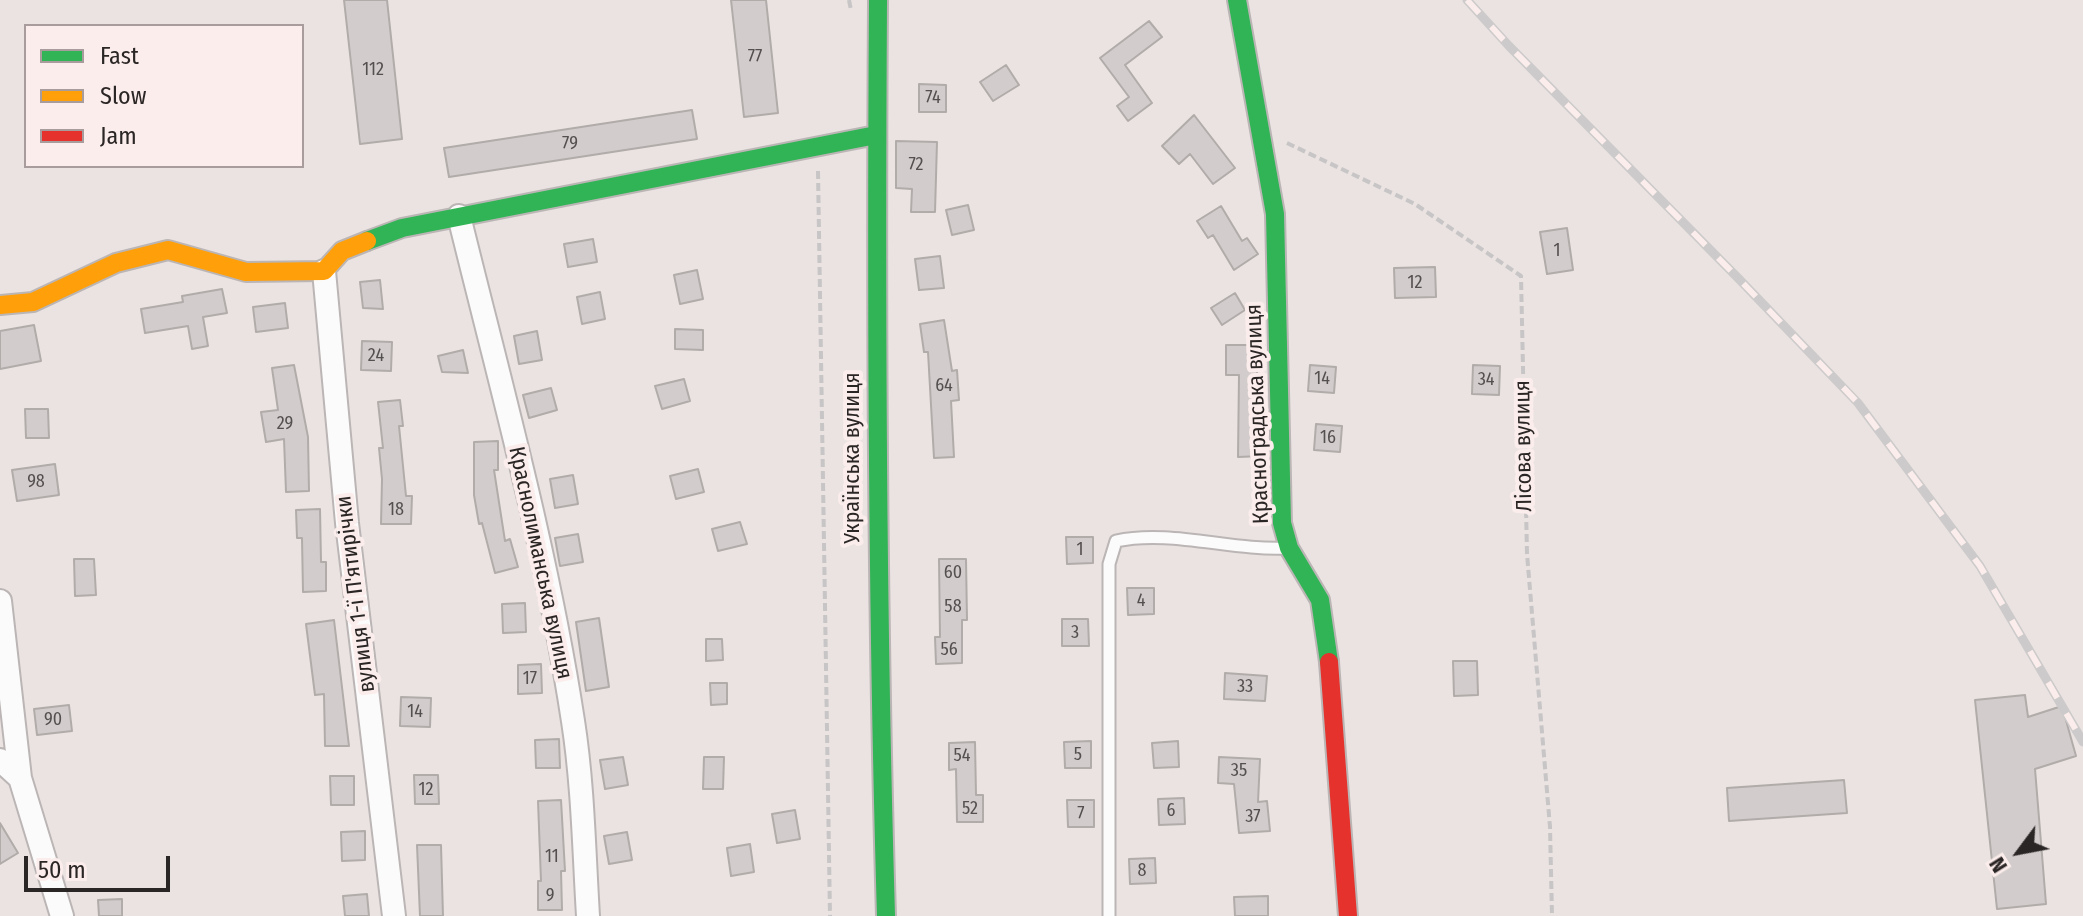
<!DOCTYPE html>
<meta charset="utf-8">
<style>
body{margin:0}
#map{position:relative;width:2083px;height:916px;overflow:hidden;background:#eae3e2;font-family:"Fira Sans Condensed",sans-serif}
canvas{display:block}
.legend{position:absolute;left:24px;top:24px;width:280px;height:144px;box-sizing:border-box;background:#fbedeb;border:2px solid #a89d9c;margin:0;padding:10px 14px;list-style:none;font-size:24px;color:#2b2626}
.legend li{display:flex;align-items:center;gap:16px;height:40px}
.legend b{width:40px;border:2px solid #a89d9c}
.north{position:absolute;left:1979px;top:812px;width:80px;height:80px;-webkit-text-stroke:6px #fbedeb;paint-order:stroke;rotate:238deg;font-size:22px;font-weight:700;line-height:32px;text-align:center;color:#2b2626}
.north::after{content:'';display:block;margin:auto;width:28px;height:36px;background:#2b2626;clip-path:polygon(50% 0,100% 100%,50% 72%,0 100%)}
.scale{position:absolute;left:24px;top:856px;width:146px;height:36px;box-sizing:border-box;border:4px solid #2b2626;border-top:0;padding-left:10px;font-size:24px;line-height:28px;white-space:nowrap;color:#2b2626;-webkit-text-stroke:6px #fbedeb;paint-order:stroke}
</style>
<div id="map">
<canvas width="2083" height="916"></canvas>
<ul class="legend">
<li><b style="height:10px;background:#30b455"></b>Fast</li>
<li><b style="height:10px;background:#ff9f0a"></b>Slow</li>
<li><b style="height:10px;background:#e5322d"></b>Jam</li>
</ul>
<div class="north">N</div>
<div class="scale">50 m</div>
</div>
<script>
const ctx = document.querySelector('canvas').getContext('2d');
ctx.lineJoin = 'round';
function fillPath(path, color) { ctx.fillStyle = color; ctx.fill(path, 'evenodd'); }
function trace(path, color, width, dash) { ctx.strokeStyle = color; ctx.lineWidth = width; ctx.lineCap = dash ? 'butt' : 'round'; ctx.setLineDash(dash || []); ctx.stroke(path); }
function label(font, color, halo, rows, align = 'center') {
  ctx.font = font + ' "Fira Sans Condensed",sans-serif'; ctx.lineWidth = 8; ctx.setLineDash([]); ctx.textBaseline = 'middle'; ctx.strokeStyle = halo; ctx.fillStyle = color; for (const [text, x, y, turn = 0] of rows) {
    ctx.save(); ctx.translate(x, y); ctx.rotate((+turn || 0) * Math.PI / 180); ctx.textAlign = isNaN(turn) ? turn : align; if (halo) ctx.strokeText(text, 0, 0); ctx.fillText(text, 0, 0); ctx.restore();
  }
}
const building = new Path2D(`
 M344,0H387L402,139L360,144Z
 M731,0H766L778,113L744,117Z
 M1149,21L1162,37L1125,65L1152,103L1128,121L1117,106L1129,97L1100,58Z
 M1006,65L1019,85L993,101L980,82Z
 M919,84L946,85V112H919Z
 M692,110L697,139L449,177L444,148Z
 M1194,115L1235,168L1213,184L1190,154L1179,164L1162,146Z
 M896,141L937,142L935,212H911L912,189L896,188Z
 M968,205L974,230L952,235L946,210Z
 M1221,206L1242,241L1247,238L1258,254L1234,270L1213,235L1208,238L1197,221Z
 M1567,228L1573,270L1547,274L1540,232Z
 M593,239L597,262L568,267L564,244Z
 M940,256L944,288L919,290L915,259Z
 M1435,267L1436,297L1395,298L1394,268Z
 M697,270L703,299L680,304L674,275Z
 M380,280L383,309L363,308L360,282Z
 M222,289L227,313L203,317L208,346L192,349L188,326L145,333L141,309L183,302L182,296Z
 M600,292L605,319L582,324L577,297Z
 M1235,293L1245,310L1222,325L1211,308Z
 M285,303L288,328L256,332L253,307Z
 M944,320L952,371L957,370L959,400L951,401L954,457L934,458L928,352H924L920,324Z
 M34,325L41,361L0,369V331Z
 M675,329L703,330V350L675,349Z
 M537,331L542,360L519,364L514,336Z
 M362,341L392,342L391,371L361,370Z
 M1226,345H1257V392H1261L1262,456L1238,457L1239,375H1226Z
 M463,350L468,373L442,372L438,356Z
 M294,365L308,437L309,491L286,492L284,439L266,442L261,412L278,410L272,368Z
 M1310,365L1336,367L1334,393L1308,391Z
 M1473,365L1500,366L1499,395L1472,394Z
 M684,379L690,401L662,409L655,386Z
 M551,388L557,410L529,418L523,395Z
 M400,400L403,426H399L406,496H412L411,524H381L382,479L379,448H383L378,402Z
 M25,409H48L49,438H26Z
 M1316,424L1342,426L1340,452L1314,450Z
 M498,441V470H494L505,541L510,539L518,567L495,573L482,523L479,524L474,495V442Z
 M55,464L59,495L17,501L12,470Z
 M698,469L704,492L676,499L670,476Z
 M573,475L578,504L555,508L550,479Z
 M320,509L321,562H326V591L303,592L302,538H297L296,510Z
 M740,522L747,544L718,551L712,529Z
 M578,534L583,562L560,566L555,538Z
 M1066,537H1093V563L1067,564Z
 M74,559H94L96,595L75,596Z
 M939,559H966L967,620H962V663L936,664L935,637H940Z
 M1127,588H1154V614L1128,615Z
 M525,603L526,632L503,633L502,604Z
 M599,618L609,687L586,691L576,622Z
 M1062,619H1088L1089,646H1062Z
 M334,620L349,746H325L324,694L315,695L306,624Z
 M706,639H722L723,660L706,661Z
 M1453,661H1477L1478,695L1454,696Z
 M541,664L542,693L518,694V665Z
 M1225,673L1267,676L1265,701L1224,699Z
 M710,683H727V704L711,705Z
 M2025,695L2028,717L2062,706L2076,756L2035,769L2046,904L1997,909L1975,700Z
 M401,697L431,698L430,727L400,726Z
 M69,705L72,731L37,735L34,709Z
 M559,739L560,768H536L535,740Z
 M1091,741V768H1065L1064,742Z
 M1178,741L1179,767L1154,768L1152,743Z
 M975,742L976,795H983V822H957L956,769L949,770V743Z
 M623,757L628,785L605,789L600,760Z
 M704,757H724L723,789H703Z
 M1219,757L1260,759L1258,802L1267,801L1270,831L1239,833L1234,784L1218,783Z
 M414,775H438L439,804H415Z
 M330,776H354V805H331Z
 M1844,780L1847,813L1729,821L1727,788Z
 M1184,798L1185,824L1159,825L1158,799Z
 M561,800L565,871H561L562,910H538V881H541L538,801Z
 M1067,800H1094V827H1068Z
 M795,810L800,839L777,843L772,814Z
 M0,823L18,853L0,864Z
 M365,831V860L342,861L341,832Z
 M627,832L632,860L609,864L604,836Z
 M750,844L754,872L731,876L727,848Z
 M417,845H441L443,916H420Z
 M1155,858L1156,883L1130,884L1129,859Z
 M367,894L369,916H345L343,896Z
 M1268,896V916H1235L1234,897Z
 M122,899V916H99L98,900Z`);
fillPath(building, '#d2cdcc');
trace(building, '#b1abaa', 2);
const lane = new Path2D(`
 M1109,916V564L1116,541C1170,529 1232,551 1287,548`);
const street = new Path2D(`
 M459,216C500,383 547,551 573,721C583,785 584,851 588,916
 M324,271L347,523L394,916
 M0,601L20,778
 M0,760L20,778L62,916`);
const fast = new Path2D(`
 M878,0C876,305 877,611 886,916
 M1237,0L1275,214L1282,523L1289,548L1320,600L1329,662
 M367,241L402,228L876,135`);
const slow = new Path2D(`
 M0,305L33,302L116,263L168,250L246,272L324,271L342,251L367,241`);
const jam = new Path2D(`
 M1329,662L1348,916`);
trace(lane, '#bbb6b5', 15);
trace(street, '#bbb6b5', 26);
trace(fast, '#bbb6b5', 22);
trace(slow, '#bbb6b5', 22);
trace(jam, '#bbb6b5', 22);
trace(new Path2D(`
 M849,0L851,10
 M1287,143L1415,204L1521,276L1527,554L1550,827L1552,916
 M818,171L830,916`), '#c7c5c5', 4, [8, 4]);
trace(lane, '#fcfbfb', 11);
trace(street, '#fcfbfb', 22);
trace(fast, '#30b455', 18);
trace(slow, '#ff9f0a', 18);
trace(jam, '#e5322d', 18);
const rail = new Path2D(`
 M1467,0L1509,46L1739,279L1858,403L1980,566L2083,742`);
trace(rail, '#cccaca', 9);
trace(rail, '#fbedeb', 6, [18]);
label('18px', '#555050', null, [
 ["77",755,57],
 ["112",373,70],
 ["74",933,98],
 ["79",570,144],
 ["72",916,165],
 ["1",1557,251],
 ["12",1415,283],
 ["24",376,356],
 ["14",1322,379],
 ["34",1486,380],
 ["64",944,386],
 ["29",285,424],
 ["16",1328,438],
 ["98",36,482],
 ["18",396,510],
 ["1",1080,550],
 ["60",953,573],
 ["4",1141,601],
 ["58",953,607],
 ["3",1075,633],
 ["56",949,650],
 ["17",530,679],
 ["33",1245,687],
 ["14",415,712],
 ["90",53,720],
 ["5",1078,755],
 ["54",962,756],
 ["35",1239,771],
 ["12",426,790],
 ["52",970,809],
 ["6",1171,811],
 ["7",1081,814],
 ["37",1253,817],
 ["11",552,857],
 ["8",1142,871],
 ["9",550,896]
]);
label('22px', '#2b2626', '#fbedeb', [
 ["Красноградська вулиця",1258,414,-92],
 ["Лісова вулиця",1524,446,-91],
 ["Українська вулиця",853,458,-90],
 ["Краснолиманська вулиця",540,563,78],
 ["вулиця 1-ї П'ятирічки",356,594,-97]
]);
</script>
